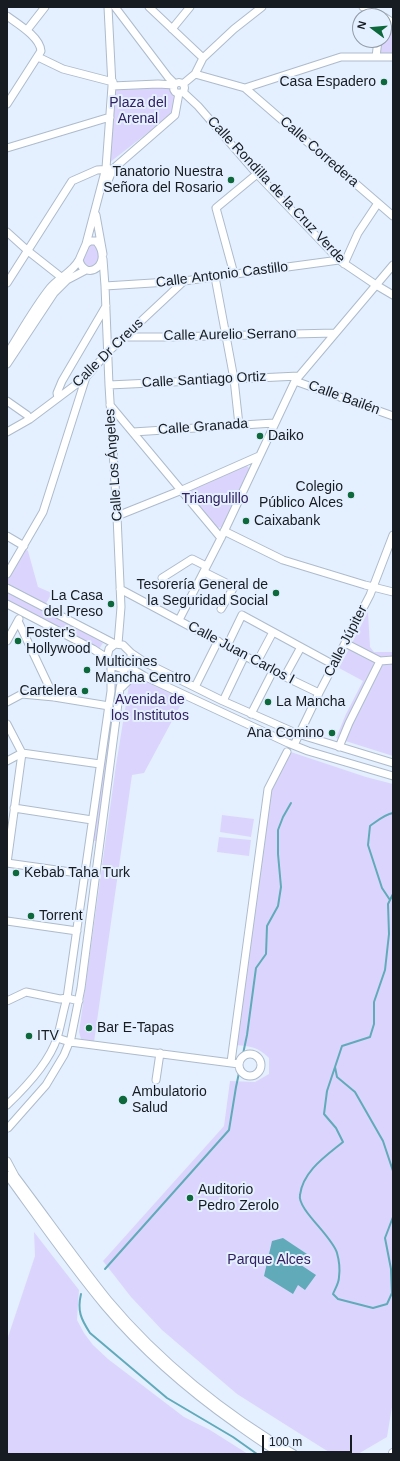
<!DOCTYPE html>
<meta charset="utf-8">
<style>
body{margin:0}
#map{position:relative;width:400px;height:1461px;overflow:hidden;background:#e4f0ff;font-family:Helvetica,sans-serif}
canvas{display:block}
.frame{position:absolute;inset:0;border:8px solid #161c22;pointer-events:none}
.north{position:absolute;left:352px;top:8px;width:40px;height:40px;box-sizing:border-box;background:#e4f0ff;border:1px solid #929ba7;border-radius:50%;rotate:286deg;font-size:11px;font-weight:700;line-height:16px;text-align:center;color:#161c22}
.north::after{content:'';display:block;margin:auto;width:14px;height:18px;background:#0d683b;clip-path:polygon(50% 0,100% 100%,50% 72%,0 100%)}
.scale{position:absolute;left:262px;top:1435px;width:90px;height:18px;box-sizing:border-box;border:2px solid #161c22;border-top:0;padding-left:5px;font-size:12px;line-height:14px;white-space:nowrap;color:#161c22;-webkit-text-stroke:3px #e4f0ff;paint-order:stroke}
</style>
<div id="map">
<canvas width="400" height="1461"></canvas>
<div class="frame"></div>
<div class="north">N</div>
<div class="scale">100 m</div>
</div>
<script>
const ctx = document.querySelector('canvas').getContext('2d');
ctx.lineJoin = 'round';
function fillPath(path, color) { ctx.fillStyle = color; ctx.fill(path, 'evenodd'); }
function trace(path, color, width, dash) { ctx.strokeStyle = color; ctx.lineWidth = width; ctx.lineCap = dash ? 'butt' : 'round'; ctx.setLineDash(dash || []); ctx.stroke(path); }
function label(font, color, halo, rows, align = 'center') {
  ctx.font = font + ' Helvetica,sans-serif'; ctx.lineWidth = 4; ctx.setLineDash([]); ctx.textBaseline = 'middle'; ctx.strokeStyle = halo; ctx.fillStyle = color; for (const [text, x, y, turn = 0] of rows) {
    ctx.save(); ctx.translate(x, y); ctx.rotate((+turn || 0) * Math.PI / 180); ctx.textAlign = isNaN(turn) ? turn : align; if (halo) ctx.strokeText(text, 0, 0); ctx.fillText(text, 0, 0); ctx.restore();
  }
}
fillPath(new Path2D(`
 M384,19L393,25V55L378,56L380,40H384Z
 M166,87L170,88L176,96L173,113L109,163L115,88Z
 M91,244H94L101,256L98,264L90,268L86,266L83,260L88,247Z
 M246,465L250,469L223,527L216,528L188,495L190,490Z
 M24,546L28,551L38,587L52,593L44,607L7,588V574Z
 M7,591L103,643L99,649L7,600Z
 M368,612L370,647L374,652H393V756L336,738L346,714L363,681L339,668Z
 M111,665L123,669L101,842L90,840Z
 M144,676L186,695L144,773L132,775L94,1042L81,1039L79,1032L116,765L130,679Z
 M291,752L366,777L393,784V1401L387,1437L358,1454H333L324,1449L237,1394L162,1330L131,1297L103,1261L224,1126L230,1081L255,1082L269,1074V1058C258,1047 250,1046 236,1045L271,791Z
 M222,815L254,819L251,837L220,832Z
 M219,837L251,840L249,856L217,852Z
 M34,1232L79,1290L77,1320L84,1333L93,1345L108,1359L184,1417L210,1430L248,1454H7V1340L35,1256Z`), '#dbd5fd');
fillPath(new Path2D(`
 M283,1238L307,1254L301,1265L316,1275L305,1290L298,1285L293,1294L264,1276L272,1241Z`), '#61aaba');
trace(new Path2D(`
 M393,894L388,904L389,934L385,970L374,1002V1024L370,1037L342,1046L327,1091L324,1114L336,1128L343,1142C326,1156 303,1171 300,1195C297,1209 332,1236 337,1253C339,1260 340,1270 339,1277C339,1283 335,1289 333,1294L338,1299L373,1308L387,1304L392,1293L391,1269L385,1238L393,1217
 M390,900L382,888L368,845L370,826C377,821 385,814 393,813
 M335,1067L337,1077L355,1092L383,1141L393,1171
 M105,1269L229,1130L236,1087L247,1035L256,968L266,954L267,926L278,906L281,887L278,854V830L283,817L291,803
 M81,1294C77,1311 81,1319 90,1333L167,1398L233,1437L257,1454`), '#61aaba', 2);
const minor = new Path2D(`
 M108,7L112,86
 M115,7L168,77L175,84
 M149,7L203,58
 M262,7L234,29L203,58L195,74L245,88L393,216
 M363,7L382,16
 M7,16C18,24 40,37 41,51L7,104
 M384,17L393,23
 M172,29L190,7
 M27,30L45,7
 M378,40L376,57H393
 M38,57L63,69L113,82
 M173.5 88a5.5 5.5 0 1 1 11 0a5.5 5.5 0 1 1-11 0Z
 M183,84L195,74
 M245,88L341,57H376
 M183,92L198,106L257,174L339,260L376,285L393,295
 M7,148L110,117
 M105,188L113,169L175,115L179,93
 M96,215L103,254
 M7,232L28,251L61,277
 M90,241H96C115,264 85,283 79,260L86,244Z
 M86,244L106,168L112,86L158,84L174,85
 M103,259L105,286L109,385L117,516L121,607L118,644
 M344,264L358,233L378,203
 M234,274L216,208L257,174
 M215,277L234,379L239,425
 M7,283L72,181L97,170L111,169
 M105,286L184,281L339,260
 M124,337H168L335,333
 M7,354C21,332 34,308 50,288C59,277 72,273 79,260
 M7,364L54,293L67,280L86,270
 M295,381L393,416
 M109,385L299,376
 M58,398L57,393L62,381L106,306
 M7,401L27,415L30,419
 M110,405L221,538
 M7,432L30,419L86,377L107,353L184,281
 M133,432L274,423
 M117,516L182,490L259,456
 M224,531L283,560L365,585L393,592
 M7,536L24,546
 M204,572L234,587L221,609
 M7,574L43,512L86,377
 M162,578L192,559L206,566
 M7,588L115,644
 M120,589L273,671L319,693
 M7,604L93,649L107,658
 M179,620L221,538L295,381L393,265
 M18,621L54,697
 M7,641L19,619
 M345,643L380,661L393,660
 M115,644L123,645L131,653C132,660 129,665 123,669L111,665L107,658L109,649Z
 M227,646L242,615L334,665
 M131,653L146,663L223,701L298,734L393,763
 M257,662L273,632
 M127,666L144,676L288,743L308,751L393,776
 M285,676L301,647
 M122,687L130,679L144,676
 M195,687L218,641
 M223,701L245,655
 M7,702L22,694L54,697L109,706
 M251,714L273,671
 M7,724L22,753L7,863
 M294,745L319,693L370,595L393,535
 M339,747L349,723L380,661
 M7,761L22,753L100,764
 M14,808L92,820
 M7,863L85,874
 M7,921L77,931
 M7,1001L26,992L60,999L67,998L79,1001
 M57,1038L70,1042L239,1064
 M239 1065a11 11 0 1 1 22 0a11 11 0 1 1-22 0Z
 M231,1062L268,789L287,752
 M156,1080L160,1053
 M7,1105C26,1087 49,1063 57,1038C61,1025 63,1011 67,998L111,691V665
 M8,1128L46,1085L64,1055L71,1038L81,988L120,688L125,667
 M7,1161L15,1176C46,1217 76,1260 108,1300C158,1360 226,1415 294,1454
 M7,1175C39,1219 70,1264 105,1306C143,1351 188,1390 236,1424C250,1434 265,1445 281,1454`);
const major = new Path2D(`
 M393,1454V1453`);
trace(minor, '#adbbcc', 9);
trace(major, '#adbbcc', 10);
trace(minor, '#fff', 7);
trace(major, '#fff', 8);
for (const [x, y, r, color] of [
 [384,82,4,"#0d683b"],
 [231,180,4,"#0d683b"],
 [260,436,4,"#0d683b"],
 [351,495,4,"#0d683b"],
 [246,521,4,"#0d683b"],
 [276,593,4,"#0d683b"],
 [111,604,4,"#0d683b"],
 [18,641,4,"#0d683b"],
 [87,670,4,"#0d683b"],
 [85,691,4,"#0d683b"],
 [268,702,4,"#0d683b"],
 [332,733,4,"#0d683b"],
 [16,873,4,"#0d683b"],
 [31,916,4,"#0d683b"],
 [89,1028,4,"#0d683b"],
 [29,1036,4,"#0d683b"],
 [123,1100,5,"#0d683b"],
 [190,1198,4,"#0d683b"]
]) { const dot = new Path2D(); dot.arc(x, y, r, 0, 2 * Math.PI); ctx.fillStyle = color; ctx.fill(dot); trace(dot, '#e4f0ff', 1.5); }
label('14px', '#161c22', '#e4f0ff', [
 ["Casa Espadero",376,82,"right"],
 ["Tanatorio Nuestra",223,172,"right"],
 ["Señora del Rosario",223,188,"right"],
 ["Daiko",268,436],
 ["Colegio",343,487,"right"],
 ["Público Alces",343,503,"right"],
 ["Caixabank",254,521],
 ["Tesorería General de",268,585,"right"],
 ["la Seguridad Social",268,601,"right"],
 ["La Casa",103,596,"right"],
 ["del Preso",103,612,"right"],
 ["Foster's",26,633],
 ["Hollywood",26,649],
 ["Multicines",95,662],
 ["Mancha Centro",95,678],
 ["Cartelera",77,691,"right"],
 ["La Mancha",276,702],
 ["Ana Comino",324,733,"right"],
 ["Kebab Taha Turk",24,873],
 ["Torrent",39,916],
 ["Bar E-Tapas",97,1028],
 ["ITV",37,1036],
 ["Ambulatorio",132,1092],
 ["Salud",132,1108],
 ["Auditorio",198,1190],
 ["Pedro Zerolo",198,1206]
], 'left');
label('14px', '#32205f', '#e4f0ff', [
 ["Plaza del",138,103],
 ["Arenal",138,119],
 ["Triangulillo",215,499],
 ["Avenida de",150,700],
 ["los Institutos",150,716],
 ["Parque Alces",269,1260]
]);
label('14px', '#161c22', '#e4f0ff', [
 ["Calle Corredera",319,152,41],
 ["Calle Rondilla de la Cruz Verde",276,190,47],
 ["Calle Antonio Castillo",222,275,-7],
 ["Calle Aurelio Serrano",230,335,-1],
 ["Calle Dr Creus",108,353,-44],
 ["Calle Santiago Ortiz",204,380,-3],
 ["Calle Bailén",344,398,20],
 ["Calle Granada",203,427,-4],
 ["Calle Los Ángeles",114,465,-94],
 ["Calle Júpiter",346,641,-63],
 ["Calle Juan Carlos I",241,653,28]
]);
</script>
